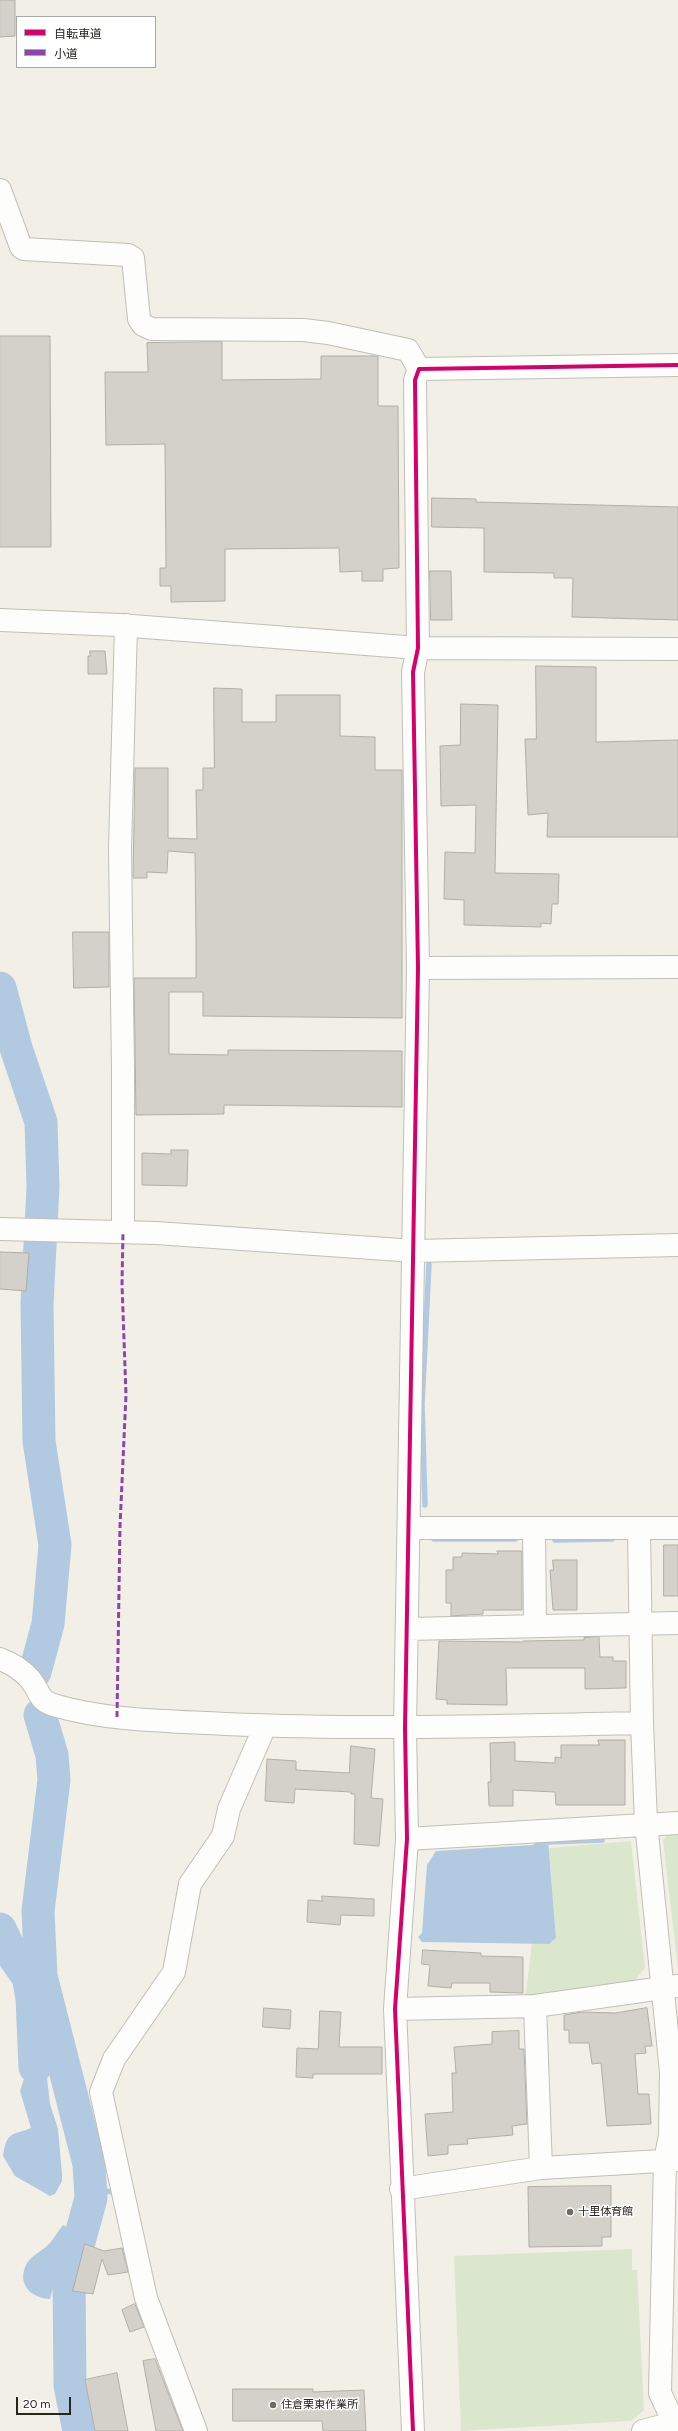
<!DOCTYPE html>
<meta charset="utf-8">
<style>
body{margin:0}
#map{position:relative;width:678px;height:2431px;overflow:hidden;background:#f2f0e6;font-family:Figtree,"Noto Sans JP",sans-serif}
canvas{display:block}
.legend{position:absolute;left:16px;top:16px;width:140px;height:52px;box-sizing:border-box;background:#fff;border:1px solid #a8a8a5;margin:0;padding:5px 7px;list-style:none;font-size:12px;color:#26251e}
.legend li{display:flex;align-items:center;gap:8px;height:20px}
.legend b{width:20px;border:1px solid #a8a8a5}
.scale{position:absolute;left:16px;top:2397px;width:55px;height:18px;box-sizing:border-box;border:2px solid #26251e;border-top:0;padding-left:5px;font-size:12px;line-height:14px;white-space:nowrap;color:#26251e;-webkit-text-stroke:3px #fff;paint-order:stroke}
</style>
<div id="map">
<canvas width="678" height="2431"></canvas>
<ul class="legend">
<li><b style="height:5px;background:#d6006c"></b>自転車道</li>
<li><b style="height:5px;background:#8e44ad"></b>小道</li>
</ul>
<div class="scale">20 m</div>
</div>
<script>
const ctx = document.querySelector('canvas').getContext('2d');
ctx.lineJoin = 'round';
function fillPath(path, color) { ctx.fillStyle = color; ctx.fill(path, 'evenodd'); }
function trace(path, color, width, dash) { ctx.strokeStyle = color; ctx.lineWidth = width; ctx.lineCap = dash ? 'butt' : 'round'; ctx.setLineDash(dash || []); ctx.stroke(path); }
function label(font, color, halo, rows, align = 'center') {
  ctx.font = font + ' Figtree,"Noto Sans JP",sans-serif'; ctx.lineWidth = 3; ctx.setLineDash([]); ctx.textBaseline = 'middle'; ctx.strokeStyle = halo; ctx.fillStyle = color; for (const [text, x, y, turn = 0] of rows) {
    ctx.save(); ctx.translate(x, y); ctx.rotate((+turn || 0) * Math.PI / 180); ctx.textAlign = isNaN(turn) ? turn : align; if (halo) ctx.strokeText(text, 0, 0); ctx.fillText(text, 0, 0); ctx.restore();
  }
}
fillPath(new Path2D(`
 M672,1830H678V1969L663,1840Z
 M631,1841L645,1968L635,1980L525,2000L532,1943L549,1944L556,1938L549,1848Z
 M632,2249V2270H637L644,2410L631,2421L461,2431L454,2256Z`), '#dbe7cd');
fillPath(new Path2D(`
 M548,1839L556,1938L549,1944L422,1942L418,1937L422,1933L427,1865L436,1851L533,1845L537,1840Z
 M28,2066L46,2069L50,2104L58,2129L62,2174V2181L55,2194L50,2196L15,2176L3,2156C7,2130 12,2136 31,2128L20,2091Z
 M63,2225L69,2228L50,2299C30,2298 16,2283 27,2263C32,2255 44,2250 50,2243C55,2237 58,2231 63,2225Z`), '#b2c9e2');
trace(new Path2D(`
 M425,1505L422,1404L429,1264
 M434,1539H515
 M555,1540L612,1539
 M548,1842L602,1840
 M92,2189L113,2192L115,2197`), '#b2c9e2', 5.5);
trace(new Path2D(`
 M0,988L16,1048L41,1122L43,1187L37,1304L39,1441L55,1545L48,1624L35,1672
 M40,1715L52,1755L54,1780L38,1911L41,1976L89,2164L91,2198L69,2278L70,2385L79,2431
 M0,1929L12,1954L28,1977L32,1998L35,2067`), '#b2c9e2', 33);
const building = new Path2D(`
 M0,0H15V36L0,37Z
 M0,336H50L51,547H0Z
 M222,342V380L321,379V356H378V406H398L399,568L383,569V581H362V571L340,572L339,548L225,549V601L171,602V586H160V568H166L165,444L106,445L105,372H148L147,343Z
 M432,498L476,499V502L678,507V620L572,617L573,578H554V573L484,572V528L432,527Z
 M430,571H451L452,620H431Z
 M90,651H105L107,674H88V656H90Z
 M536,666L596,667V742L678,740V837H547L548,813L528,815L525,739H536Z
 M214,688L242,689V722H276V695H340V736L375,737V770H402V1018L203,1016V992H169V1054L228,1055V1050L402,1051V1107L224,1105V1114L136,1115L134,978H196V938L195,853L168,851L167,873L147,872V878H133L135,768H168V838L197,839L196,790H203V768H214Z
 M461,704L498,705L495,873L559,874L558,904H552L551,924L541,923V927L464,925V900L444,899L445,852L475,853L476,805L441,806L440,746L460,745Z
 M73,932H109V987L74,988Z
 M171,1150H188L187,1186L142,1185V1153L171,1154Z
 M0,1252L29,1253L26,1291L0,1289Z
 M664,1545H678V1596H664Z
 M497,1551H522V1610H483V1614L451,1616V1603H446V1570H453V1557H462V1553L498,1554Z
 M553,1560H577V1610H553L550,1570H553Z
 M599,1637L600,1657H613V1661H626V1688L585,1689V1668H506L507,1705L447,1704V1700L436,1699L439,1641L523,1642V1641L584,1640V1638Z
 M598,1740H625V1805H556L555,1792L513,1790V1806H489L488,1782H491L490,1743L515,1742V1761L555,1763V1757L561,1758V1745H599Z
 M351,1746L375,1749L371,1798L383,1799L379,1846L354,1844L355,1794H351V1792L295,1789L294,1803L265,1801L267,1759L296,1761V1770L349,1773Z
 M322,1896L374,1899V1916L341,1915L340,1925L307,1922L308,1900L322,1901Z
 M423,1950L481,1953V1956L523,1957V1993L490,1992V1983H452L451,1988L428,1986L430,1965L422,1964Z
 M264,2008L291,2010L290,2029L263,2027Z
 M647,2008L652,2046H645L646,2053L635,2054L638,2094H649L651,2124L607,2126L601,2063L592,2064L589,2043H569V2030H564V2015L582,2012L615,2013Z
 M320,2011L341,2012L339,2047H382V2074H313V2078L296,2077L297,2048L318,2049Z
 M519,2031V2049H524L527,2124L512,2126L513,2135L467,2139L468,2144L448,2145V2154L428,2156L425,2114L453,2112L452,2073H456L454,2047L492,2044V2032Z
 M611,2186V2237H602V2246L529,2247L528,2187Z
 M85,2244L104,2251L122,2248L128,2272L108,2275L102,2259L93,2294L73,2291Z
 M135,2304L144,2327L130,2332L122,2310Z
 M155,2359L183,2431H156L143,2361Z
 M117,2373L128,2431H95L85,2380Z
 M233,2389H313V2392L364,2390L366,2431H323L322,2421H233Z`);
fillPath(building, '#d3d1c9');
trace(building, '#b0afa7', 1);
const minor = new Path2D(`
 M0,190L21,247L24,249L128,255L133,258L139,319L143,325L152,329L303,330L328,333L408,350L419,369
 M0,620L119,625L418,648L678,649
 M418,968L678,967
 M0,1229L156,1233L415,1251L678,1245
 M123,1232V1072L120,849L126,625
 M410,1528H678
 M534,1528L535,1626
 M639,1528L642,1723
 M408,1629L678,1623
 M0,1659C11,1663 22,1670 30,1679C41,1692 37,1701 57,1706C108,1721 173,1721 226,1724C365,1730 504,1726 642,1723L646,1823L671,2072L670,2136L665,2160L660,2393L678,2431
 M407,1839L678,1823
 M535,2006L541,2168
 M395,2009L535,2006L677,1986
 M401,2189L541,2168L678,2160
 M196,2431L146,2298L101,2092L114,2059L174,1972L190,1884L223,1836L229,1809L265,1726
 M413,2431L395,2009L407,1839L405,1728L418,968L413,672L418,648L415,380L419,369L678,365
 M643,2431L673,2423`);
trace(minor, '#c0beb6', 24);
trace(minor, '#fdfdfb', 22);
trace(new Path2D(`
 M117,1717L120,1526L126,1395L122,1284L123,1232`), '#8e44ad', 3, [6, 3]);
trace(new Path2D(`
 M413,2431L395,2009L407,1839L405,1728L418,968L413,672L418,648L415,380L419,369L678,365`), '#d6006c', 4);
for (const [x, y, r, color] of [
 [570,2212,4,"#6d6c64"],
 [273,2405,4,"#6d6c64"]
]) { const dot = new Path2D(); dot.arc(x, y, r, 0, 2 * Math.PI); ctx.fillStyle = color; ctx.fill(dot); trace(dot, '#fff', 1.5); }
label('11px', '#26251e', '#fff', [
 ["十里体育館",578,2212],
 ["住倉栗東作業所",281,2405]
], 'left');
</script>
